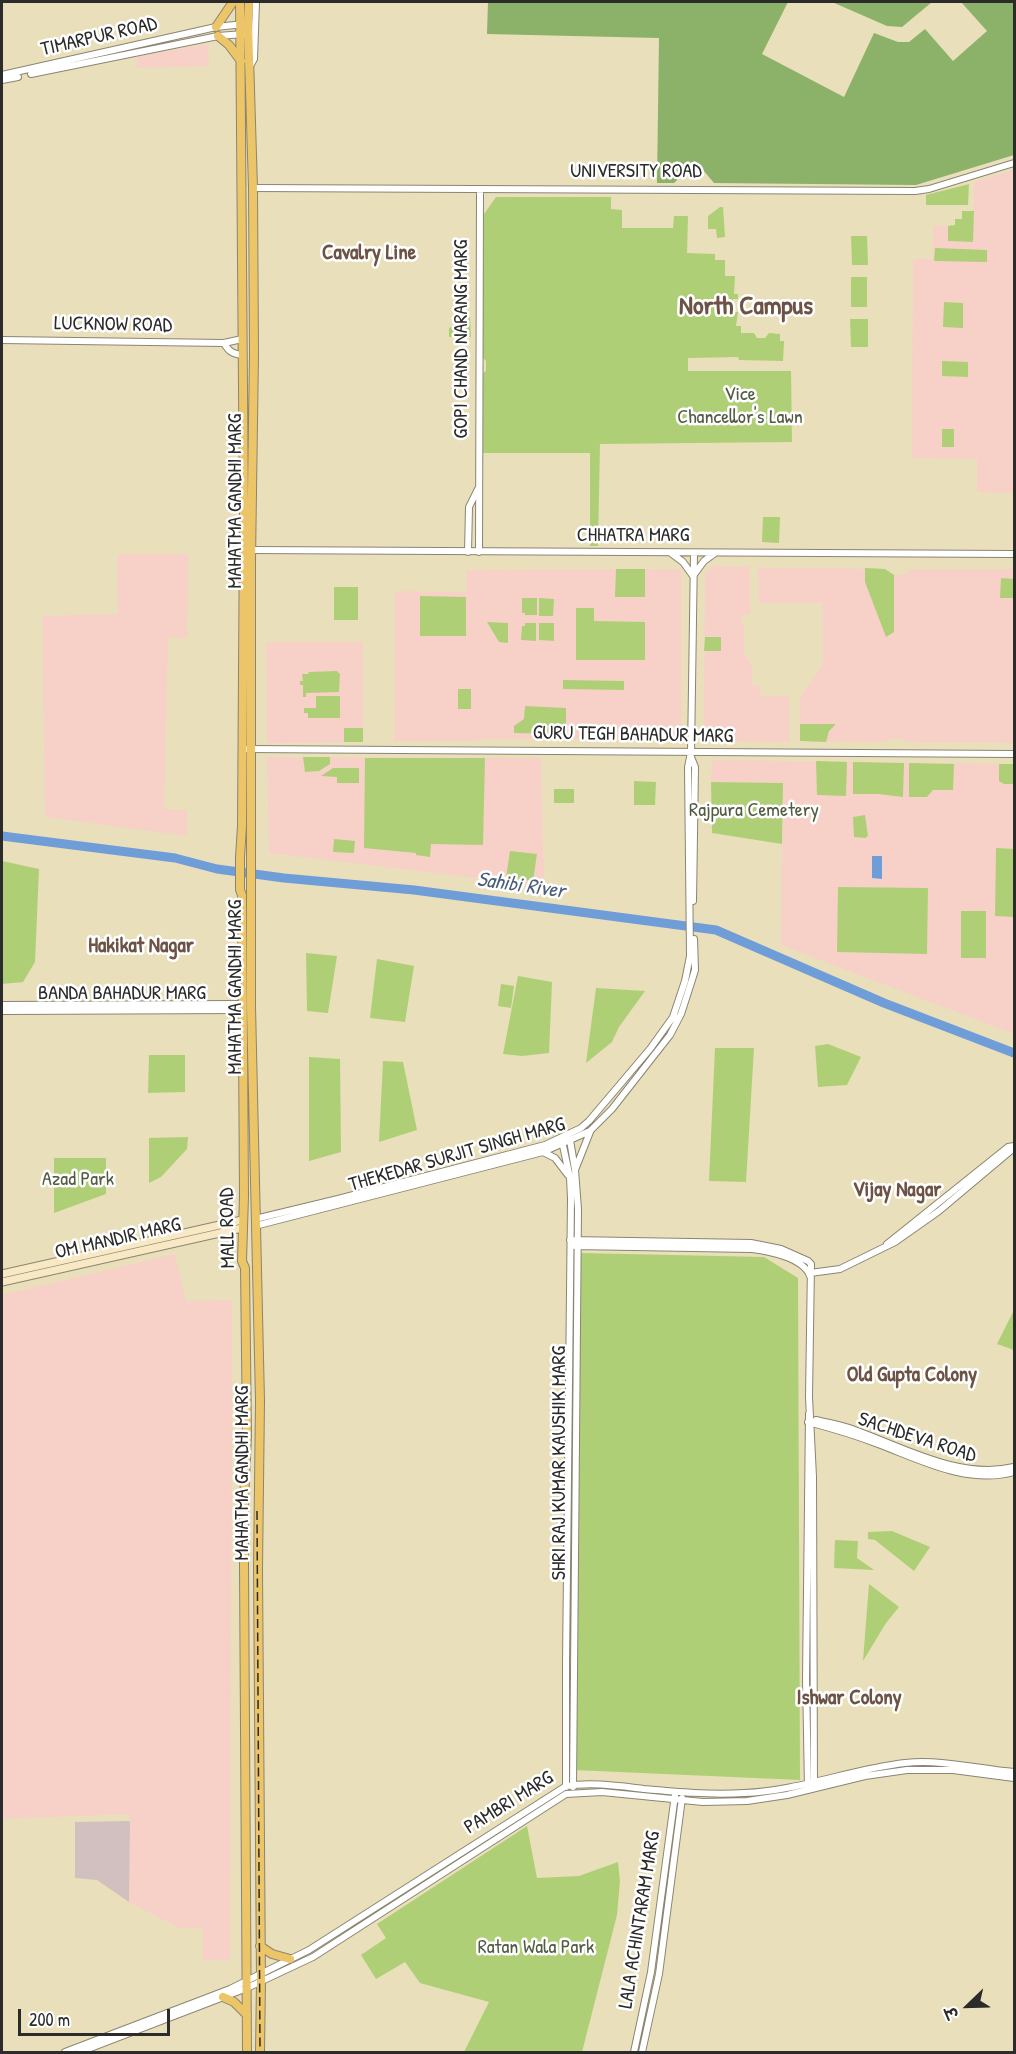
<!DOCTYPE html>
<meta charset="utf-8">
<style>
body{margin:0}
#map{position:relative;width:1016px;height:2054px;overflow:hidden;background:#e9dfba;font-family:"Patrick Hand","Playpen Sans Deva",sans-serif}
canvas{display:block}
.frame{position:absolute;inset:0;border:3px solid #2b2b2b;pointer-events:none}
.north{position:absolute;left:938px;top:1976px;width:60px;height:60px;-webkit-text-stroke:4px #fff;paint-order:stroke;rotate:247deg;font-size:16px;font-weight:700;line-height:24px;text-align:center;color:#2b2b2b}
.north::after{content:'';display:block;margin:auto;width:21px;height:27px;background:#2b2b2b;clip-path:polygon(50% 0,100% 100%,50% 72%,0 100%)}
.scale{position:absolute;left:18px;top:2009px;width:152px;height:27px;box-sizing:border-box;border:3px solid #2b2b2b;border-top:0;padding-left:8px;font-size:18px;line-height:21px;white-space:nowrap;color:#2b2b2b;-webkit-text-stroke:4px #fff;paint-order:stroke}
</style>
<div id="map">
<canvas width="1016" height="2054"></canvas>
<div class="frame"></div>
<div class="north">उ</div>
<div class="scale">200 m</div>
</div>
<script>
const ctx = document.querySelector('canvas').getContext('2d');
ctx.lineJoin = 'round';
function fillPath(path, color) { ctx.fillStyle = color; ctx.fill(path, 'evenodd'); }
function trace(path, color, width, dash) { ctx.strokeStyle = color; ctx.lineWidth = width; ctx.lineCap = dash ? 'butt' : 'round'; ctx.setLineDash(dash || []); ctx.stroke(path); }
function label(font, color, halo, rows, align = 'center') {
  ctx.font = font + ' "Patrick Hand",sans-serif'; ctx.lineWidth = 5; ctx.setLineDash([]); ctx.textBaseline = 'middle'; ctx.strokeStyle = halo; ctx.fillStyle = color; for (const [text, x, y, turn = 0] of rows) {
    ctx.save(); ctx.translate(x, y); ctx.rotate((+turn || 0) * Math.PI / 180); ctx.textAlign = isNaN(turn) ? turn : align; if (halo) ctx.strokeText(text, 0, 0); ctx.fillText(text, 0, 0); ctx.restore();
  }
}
fillPath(new Path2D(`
 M208,44L209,66L137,68V57Z
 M1014,170V493L977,492V459L912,458L913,259H933V226H948L949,241H973L974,182Z
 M117,554H188L187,638H168L164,809L187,810V836L45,817L42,616L118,614Z
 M712,566L750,567V614L741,615V624L744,625V653L752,666V686H760L761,697L789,696V742L704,741L705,573Z
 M758,568L885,569L894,575H903L912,569H1014V743L907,742L902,739H891L884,742L800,741V697L823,665L822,603H759Z
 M681,569V739H479L478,741H394L395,591L466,592L467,570Z
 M266,642H363V742L267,743Z
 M267,757L541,758L544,886L269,853Z
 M712,760L1014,764V1034L781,945L783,783L711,782Z
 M175,1254L186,1301L232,1300L230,1960L203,1961L202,1928H179L129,1902L130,1814L2,1819V1295Z`), '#f7d1c8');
fillPath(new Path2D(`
 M130,1821L129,1902L97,1880L75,1878V1822Z`), '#d2bfc0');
fillPath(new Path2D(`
 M969,184L968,205H926V195Z
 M496,197H611V209L622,210V228H673L674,216H688L687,253L715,254V260H725V276H735L734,294H738V299H733V302H726V309H732L733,312H738L736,326H741V333H754L757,338H765L769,333L780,334V341H784L783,361L739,360L738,357L688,358V371H791L792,442L600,444L598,546H590V453H481L482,374L486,371V361L482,357L484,214Z
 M720,207H723L725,237L717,238L716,229H708V216Z
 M962,211H974L973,242L948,241V226L955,225V219H962Z
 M851,236H867L868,265H852Z
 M935,248L987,250V262L934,261Z
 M851,277H867V307H851Z
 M944,302L963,303V328L943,327Z
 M461,317H470L471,337H449V328L457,324Z
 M850,319H868V347H851Z
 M942,361L968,362V377L942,376Z
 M942,429H954V447H942Z
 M763,517H780L779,543L762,542Z
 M865,568L885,569L894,575V632L886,637L865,582Z
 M616,569H645V597H615Z
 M1001,578L1014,579V598H1000Z
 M334,587H358V620H334Z
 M420,596L466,597V636H420Z
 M522,598H537V615H525V613H522Z
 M539,598L554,599L553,616H539Z
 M576,608H594V621L645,622V660H576Z
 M487,622L508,623V643L499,642Z
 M525,623H536V641L521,640L522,626H525Z
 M539,623H554V641L539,640Z
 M705,637H721V651H704Z
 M337,671L340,674L339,692L306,693V697H303V685H300V681H303L302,674H308L309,672Z
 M563,680L624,681V690L563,689Z
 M458,689H471V709H458Z
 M316,696H340V718H308V713H304V708H316Z
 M525,706L566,708V734L514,733V726L524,719Z
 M800,724H835V725L829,731L826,742L800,741Z
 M344,728H363V742H344Z
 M303,757H330V764L319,771L305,772Z
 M365,758H485L483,845L431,844L430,857L416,855V853L364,848Z
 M816,761L847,762L846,796L817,795Z
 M853,762L904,763L903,797L878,794H853Z
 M909,763L954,764L953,790H933L927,797H909Z
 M999,764H1014V784H1004L999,781Z
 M333,768H359V783H337V777L321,776Z
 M634,781L656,782L655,805H634Z
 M711,782L783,783L782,844L712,833Z
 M554,789H574V803H554Z
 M865,815L868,836L865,838L854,837L853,817Z
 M334,839L355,841L354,853L333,852Z
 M996,848L1014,849V917L995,916Z
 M510,851L537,854L533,881L506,878Z
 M2,861L39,869L35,962L23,982L2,984Z
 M838,887L928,888L927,954L837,952Z
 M961,911H986V958H961Z
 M306,953L337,956L328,1013L307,1011Z
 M377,959L414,966L405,1022L370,1018Z
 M518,976L552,982L549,1053L522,1056L503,1054Z
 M501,984L514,986L511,1008L498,1006Z
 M596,988L645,991L619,1027L612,1042L586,1063Z
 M828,1044L861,1057L847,1085L818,1087L815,1046Z
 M715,1048H754L746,1182L709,1181Z
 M149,1055H185V1092L148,1093Z
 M309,1057L340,1059L341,1152L309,1161Z
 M383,1061L403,1062L417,1130L379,1142Z
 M188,1137L187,1149L161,1177L149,1183V1138Z
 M54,1158H106V1194L54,1213Z
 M580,1253L764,1257L798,1278L800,1780L574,1770Z
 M1014,1310V1350L997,1344Z
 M892,1531L930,1547L914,1571L875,1540L868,1539V1532Z
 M835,1540L858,1541L857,1558L874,1570L834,1568Z
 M869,1584L899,1607L886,1623L863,1661Z
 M527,1826L537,1878L579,1876L618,1862L620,1881L617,1915L582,2052H464L489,2002L420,1983L405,1962L376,1979L361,1955L386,1938L377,1924Z`), '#afcf77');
fillPath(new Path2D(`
 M488,2H788L762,54L844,97L874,33L898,42H909L925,29L953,61L987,31L961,2H1014V155L916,185L714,183L703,170L687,171L674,183H657L659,38L487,34Z
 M832,2H932L902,27L887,26Z`), '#8bb268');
fillPath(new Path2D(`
 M872,856H882V879L872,878Z`), '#6f9dd7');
trace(new Path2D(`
 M2,836L175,858L217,869L284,878L414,890L716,930L884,1003L1014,1053`), '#6f9dd7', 9);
const tertiary = new Path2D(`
 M250,66L254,59L256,2
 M31,74L218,36L244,34
 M2,75L216,27L244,24
 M2,80L18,77
 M253,188L915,191L929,189L1014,163
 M2,340L224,343L242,339
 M224,343C229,352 233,354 243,355
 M251,550L1014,554
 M468,552L469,507L478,489
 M479,552L480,189
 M671,553L683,562L693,576L704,561L715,553
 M247,749L1014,754
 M691,757L695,767L693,901
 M2,1005L241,1004
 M2,1011L242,1010
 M570,1140L575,1170L578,1209L573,1787
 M562,1141L570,1178L571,1198L566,1663V1787
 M543,1152L555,1158L568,1175
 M575,1170L590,1132
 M255,1219L338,1199L545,1145L581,1128L589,1121L650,1049L673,1017L685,981L690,956L688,767L691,753L694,553
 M255,1226L543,1152L590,1131L612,1109L670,1035L681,1014L691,983L695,970L694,939
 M570,1240L751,1243L781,1249L808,1261L811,1264L809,1397L813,1477L814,1786
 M887,1244L1008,1147L1014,1146
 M575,1246L752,1249C769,1251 804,1258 810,1276
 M810,1273L840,1269L895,1242L939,1211L1014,1148
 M816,1420C828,1423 841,1425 852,1429C903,1447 959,1480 1014,1467
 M808,1422C831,1428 855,1435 878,1444C921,1460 967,1485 1014,1472
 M808,1788L806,1679L809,1414
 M65,2052L230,1989L309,1950L566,1786C592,1782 618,1786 644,1789C677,1792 710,1795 744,1793C799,1791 851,1769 905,1763C942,1759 978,1769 1014,1772
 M80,2052L247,1988L313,1957L566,1794L602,1792L703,1802L747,1801L787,1795L865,1776L907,1770H953L1014,1778
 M634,2052L651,1972L675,1795
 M642,2052L659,1974L682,1798`);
const secondary = new Path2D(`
 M2,1274L242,1220
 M2,1282L242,1228`);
const primary = new Path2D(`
 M240,2L244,518L242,826L240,857V890L242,895L244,1196L242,1261L245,1268L247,1436L244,1500V1566L247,2052
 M249,2L248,24L253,188L254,354L251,561V1006L260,1401L258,1569L261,1981L260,2052
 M216,27L233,2
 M218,36L229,45L241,61
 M260,1946L272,1954L290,1959
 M223,1997L234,2002L247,2015`);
trace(tertiary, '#8a8572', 8);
trace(secondary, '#8a8572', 9);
trace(primary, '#8a8572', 10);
trace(tertiary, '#fff', 6);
trace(secondary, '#f8e8c3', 7);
trace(primary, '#edc569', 8);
trace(new Path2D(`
 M257,1511L260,2052`), '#2b2b2b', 1.5, [9, 4.5]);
label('20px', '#2b2b2b', '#fff', [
 ["TIMARPUR ROAD",99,37,-13],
 ["UNIVERSITY ROAD",636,172],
 ["LUCKNOW ROAD",113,325,1],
 ["GOPI CHAND NARANG MARG",462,339,-90],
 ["MAHATMA GANDHI MARG",236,501,-90],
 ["CHHATRA MARG",633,536],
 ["GURU TEGH BAHADUR MARG",633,735,1],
 ["MAHATMA GANDHI MARG",236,987,-90],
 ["BANDA BAHADUR MARG",122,994],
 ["THEKEDAR SURJIT SINGH MARG",457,1155,-16],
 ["MALL ROAD",228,1228,-91],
 ["OM MANDIR MARG",118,1239,-13],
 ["SACHDEVA ROAD",917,1438,18],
 ["SHRI RAJ KUMAR KAUSHIK MARG",560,1463,-90],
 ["MAHATMA GANDHI MARG",243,1473,-90],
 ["PAMBRI MARG",509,1803,-32],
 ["LALA ACHINTARAM MARG",640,1920,-81]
]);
label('20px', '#535c42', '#fff', [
 ["Vice",740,395],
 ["Chancellor's Lawn",740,418],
 ["Rajpura Cemetery",754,811],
 ["Azad Park",78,1180],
 ["Ratan Wala Park",536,1948]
]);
label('bold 21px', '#6d5345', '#fff', [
 ["Cavalry Line",369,253],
 ["Hakikat Nagar",141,946],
 ["Vijay Nagar",897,1190],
 ["Old Gupta Colony",912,1375],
 ["Ishwar Colony",849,1698]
]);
label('italic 21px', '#4a5e78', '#fff', [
 ["Sahibi River",521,886,8]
]);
label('bold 26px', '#6d5345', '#fff', [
 ["North Campus",746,307]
]);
</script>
